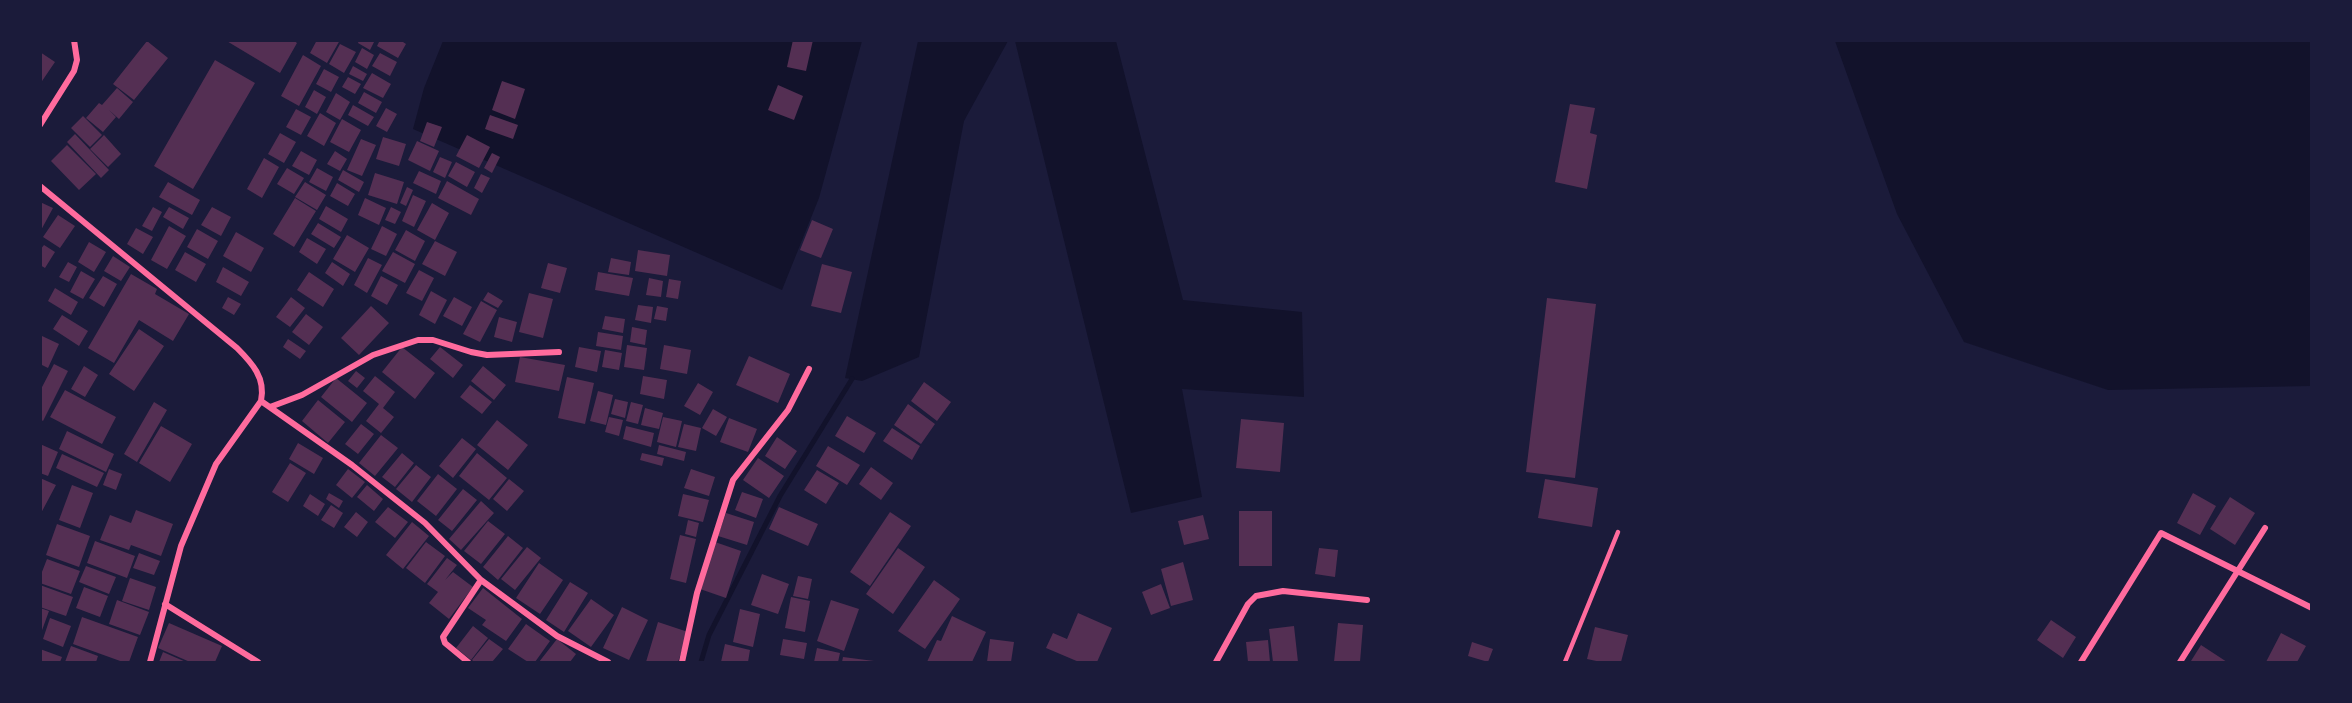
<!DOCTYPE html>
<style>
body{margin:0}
#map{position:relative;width:2352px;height:703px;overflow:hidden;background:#1b1b3a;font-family:Mulish,sans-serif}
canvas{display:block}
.frame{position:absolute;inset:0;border:42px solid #1b1b3a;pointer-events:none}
</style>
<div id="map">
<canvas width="2352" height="703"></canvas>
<div class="frame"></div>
</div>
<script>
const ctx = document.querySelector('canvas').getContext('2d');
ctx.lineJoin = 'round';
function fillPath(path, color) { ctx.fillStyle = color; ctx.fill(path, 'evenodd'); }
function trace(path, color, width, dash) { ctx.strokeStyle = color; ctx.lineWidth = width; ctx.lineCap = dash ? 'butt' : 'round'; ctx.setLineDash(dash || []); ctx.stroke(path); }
fillPath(new Path2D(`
 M443,41H862L819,198L782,290L413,129L424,88Z
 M918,41H1008L964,121L919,357L862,381L845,378Z
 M1015,41H1116L1183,300L1302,312L1304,397L1182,389L1202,497L1131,513Z
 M1835,41H2311V386L2108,390L1964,342L1897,214Z`), '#12122b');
trace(new Path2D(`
 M701,662L709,635L780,496L852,379`), '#12122b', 5);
fillPath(new Path2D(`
 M225,40H293L297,43L280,73Z
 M317,40H340L327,63L310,53Z
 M359,40H375L370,50L358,43Z
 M380,40H400L406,44L398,58L377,46Z
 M793,40H813L806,71L787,67Z
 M147,41L168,58L134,100L113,84Z
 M340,44L356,52L344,73L329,64Z
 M362,48L374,55L367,69L355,62Z
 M40,52L55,62L40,84Z
 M380,53L397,62L390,76L372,66Z
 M303,55L321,66L299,106L281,96Z
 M215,60L255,83L193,189L154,166Z
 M353,66L367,74L363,81L349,74Z
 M324,69L339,77L331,92L316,84Z
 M372,73L391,84L383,98L363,88Z
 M348,77L361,84L355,94L342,87Z
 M502,81L525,89L515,119L492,110Z
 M778,85L803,96L794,120L768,110Z
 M117,88L133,102L119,119L109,110L116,117L103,132L86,118L99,103L102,105Z
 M314,90L326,97L317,114L305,107Z
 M364,92L382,102L376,113L358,103Z
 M336,93L350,102L340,120L326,112Z
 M1570,104L1595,108L1590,133L1597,135L1587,189L1555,182Z
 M353,105L374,117L368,126L348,115Z
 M386,108L397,114L387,132L376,126Z
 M296,109L311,117L301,135L286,127Z
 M320,113L336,123L324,146L307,136Z
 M490,115L518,125L513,139L485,129Z
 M83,116L102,135L90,147L71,128Z
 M342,119L361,130L349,152L330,142Z
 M427,122L442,127L434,147L420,141Z
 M280,133L296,142L284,163L268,154Z
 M75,134L109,170L101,178L67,142Z
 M104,135L121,154L108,167L90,149Z
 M467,135L490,147L479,168L456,156Z
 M383,137L406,144L399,166L376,159Z
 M361,139L376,145L362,176L347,170Z
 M417,141L439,151L430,171L408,160Z
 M67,145L96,174L79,190L51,161Z
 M301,151L317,160L309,175L292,166Z
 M335,151L347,159L340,171L327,164Z
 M492,153L500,157L492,173L484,168Z
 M440,157L452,162L445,178L433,172Z
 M264,158L279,167L262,198L247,189Z
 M456,162L475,172L467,187L448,176Z
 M287,168L304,178L294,194L277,184Z
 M317,168L333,177L326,191L309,182Z
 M343,170L364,182L359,192L338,180Z
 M419,171L441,181L436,194L413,183Z
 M375,173L404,182L397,204L368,195Z
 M481,174L490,178L482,193L474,188Z
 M447,181L479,199L471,215L438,198Z
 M168,182L200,200L192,215L159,197Z
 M305,182L326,195L317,210L295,197Z
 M337,183L355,194L348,206L330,196Z
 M407,187L413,190L406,206L400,203Z
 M413,195L426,201L414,227L402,221Z
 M295,198L316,211L294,247L273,234Z
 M365,198L386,208L379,225L358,215Z
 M40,202L53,208L40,232Z
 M432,203L449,213L435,240L417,230Z
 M326,206L348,219L341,232L319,219Z
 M153,207L162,212L152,231L142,226Z
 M169,207L189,218L183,229L163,217Z
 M212,207L231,217L221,236L201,225Z
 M391,207L401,212L395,224L385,220Z
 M58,215L75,226L60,248L43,237Z
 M812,220L833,229L821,258L800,250Z
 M318,223L341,237L334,248L311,234Z
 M169,226L186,236L167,269L151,260Z
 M382,226L397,234L386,256L371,249Z
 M136,228L153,237L143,254L127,244Z
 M197,229L218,241L208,259L187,247Z
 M406,230L425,241L415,261L395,250Z
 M236,232L264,248L251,272L223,256Z
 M347,235L369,248L355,272L333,259Z
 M307,238L326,249L317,264L299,252Z
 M435,241L457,252L445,276L422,264Z
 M89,242L106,252L94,272L78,262Z
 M44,245L55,252L45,268L40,265V250Z
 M638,250L670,255L667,276L635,271Z
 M185,252L206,264L196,282L175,270Z
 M393,252L415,264L405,283L382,271Z
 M113,256L130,267L121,281L104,271Z
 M368,258L382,265L367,293L354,285Z
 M611,258L631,262L629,275L608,272Z
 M68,262L77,267L69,282L59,277Z
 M332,262L350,274L343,286L325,273Z
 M548,263L567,268L560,293L541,288Z
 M822,264L852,272L841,313L811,306Z
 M223,267L249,282L241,296L216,282Z
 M419,270L434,278L422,301L406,293Z
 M81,271L95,279L83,299L70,292Z
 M309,272L334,289L323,307L297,290Z
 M598,272L633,278L629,296L595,290Z
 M131,274L157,289L155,294L189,314L173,341L139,320L114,363L88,348Z
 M103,276L117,284L104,307L89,298Z
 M381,276L398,285L387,305L371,296Z
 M649,278L663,281L661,297L646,295Z
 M669,279L681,281L678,299L666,297Z
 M55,288L78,302L71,315L48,301Z
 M431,291L447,300L435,324L419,315Z
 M488,292L503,301L498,308L483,300Z
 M529,293L553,299L543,338L519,332Z
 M228,297L241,304L234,315L222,308Z
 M291,297L305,308L290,327L276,317Z
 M454,297L472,307L462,326L443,316Z
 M1547,298L1596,304L1575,478L1526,472Z
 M481,301L497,310L480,342L463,334Z
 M638,305L653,307L651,323L635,320Z
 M371,306L389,323L359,355L341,338Z
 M657,306L668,308L666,321L654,319Z
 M306,314L323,327L309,345L292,332Z
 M62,315L88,331L79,346L53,329Z
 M605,316L625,319L623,333L602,329Z
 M499,317L517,322L512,342L494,337Z
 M632,327L647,330L645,345L630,342Z
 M139,329L164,346L134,391L109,374Z
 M598,332L623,336L621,350L596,346Z
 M42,336L59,344L48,368L40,364Z
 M288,339L306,351L300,359L283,347Z
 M627,345L647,348L644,370L624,367Z
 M664,345L691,350L687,374L660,369Z
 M402,347L435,373L415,399L382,372Z
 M440,347L463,365L453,378L430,359Z
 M579,347L601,351L597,372L575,367Z
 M605,350L622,353L619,370L602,367Z
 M749,356L790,374L778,403L736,385Z
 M520,357L565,365L559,391L515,382Z
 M54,364L68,371L43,421L40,419V391Z
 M84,366L98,375L85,397L71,389Z
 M483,366L506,385L494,400L471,381Z
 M356,371L365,378L357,388L348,381Z
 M375,376L395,392L383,408L394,417L381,433L366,421L379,404L363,391Z
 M643,376L667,380L664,399L640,394Z
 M567,377L594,383L585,424L558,418Z
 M336,378L367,403L352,422L321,397Z
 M924,382L951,402L937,421L911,401Z
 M698,383L713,392L700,415L684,406Z
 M470,385L492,402L482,414L460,397Z
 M65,390L116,417L102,444L50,417Z
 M598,391L613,395L606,425L590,421Z
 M615,399L628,402L625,418L611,414Z
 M318,400L345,422L328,443L302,421Z
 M154,402L167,410L137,462L124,454Z
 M631,402L643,405L638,424L626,421Z
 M908,404L935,424L921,444L894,425Z
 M645,408L663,413L659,429L641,425Z
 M713,409L727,417L716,436L702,428Z
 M847,416L876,433L864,453L835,436Z
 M609,417L623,420L619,436L605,432Z
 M663,417L682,421L676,447L657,442Z
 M729,418L757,429L748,452L720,442Z
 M1241,419L1284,423L1280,472L1236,468Z
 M497,420L528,445L508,470L477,445Z
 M361,424L374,434L358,454L345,444Z
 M684,424L701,428L696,451L678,447Z
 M161,426L192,444L170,482L139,463Z
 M626,426L654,433L651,447L623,439Z
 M892,428L920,446L912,460L883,441Z
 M67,431L114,454L106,472L59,449Z
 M381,435L398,448L375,476L359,463Z
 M777,437L797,451L785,469L765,456Z
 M462,438L476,449L453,478L439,466Z
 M298,443L323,458L314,474L289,459Z
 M40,444L58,452L48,476L40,473Z
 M659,445L686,452L684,461L657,454Z
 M828,446L860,465L847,485L816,466Z
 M402,453L414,463L395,487L382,477Z
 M477,453L507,478L489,500L459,476Z
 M642,453L664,458L662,466L640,460Z
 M62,454L104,473L97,487L56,468Z
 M758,458L784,476L769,498L743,480Z
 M290,463L306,473L288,502L272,492Z
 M416,465L431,477L412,502L396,489Z
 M871,467L893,483L881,500L859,484Z
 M109,469L122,474L116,490L103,485Z
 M348,469L365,482L352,498L336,485Z
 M691,469L715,477L709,496L684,488Z
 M817,470L839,483L826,504L804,490Z
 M438,474L457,489L436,516L417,501Z
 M40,478L56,485L40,515Z
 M509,479L524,491L507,511L493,499Z
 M1545,479L1598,488L1592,527L1538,518Z
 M72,485L93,493L80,528L59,520Z
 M367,485L383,499L374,511L357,497Z
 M463,489L477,500L452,531L438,520Z
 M742,492L763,499L756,518L735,510Z
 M329,493L343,501L339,508L326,499Z
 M2193,493L2216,506L2200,535L2177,523Z
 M310,494L325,504L318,516L303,506Z
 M683,494L709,500L703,522L678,516Z
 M2230,497L2255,513L2235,545L2210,529Z
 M481,501L494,513L461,550L449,539Z
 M331,505L343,513L334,528L321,520Z
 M388,507L408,522L395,538L375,522Z
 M779,507L818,524L808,546L769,529Z
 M136,510L173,524L161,556L131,545L129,550L100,540L110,515L131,523Z
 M1239,511H1272V566H1239Z
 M356,512L368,522L357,537L344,527Z
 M890,512L911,526L870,586L850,572Z
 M726,513L754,522L747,545L718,536Z
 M1203,515L1209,539L1184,545L1178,521Z
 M688,520L699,523L696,537L685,534Z
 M488,521L505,534L481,564L464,551Z
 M412,522L429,536L403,569L386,555Z
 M57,524L90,536L79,567L46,555Z
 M680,535L696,539L686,583L670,579Z
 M508,536L523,548L498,580L483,567Z
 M95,541L135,556L127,578L87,563Z
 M426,542L445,556L425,583L406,568Z
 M715,542L741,551L726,598L700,589Z
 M527,547L541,558L515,590L501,579Z
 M898,548L925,567L893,614L866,594Z
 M1319,548L1338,550L1335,577L1315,574Z
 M139,553L160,561L154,575L133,568Z
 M447,558L457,565L445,580L453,572L473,587L449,619L429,603L438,592L427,584Z
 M47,559L80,571L71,594L40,583V577Z
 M1183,562L1193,600L1171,606L1161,569Z
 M539,563L563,580L540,614L516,598Z
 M86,566L116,577L109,594L79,582Z
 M762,574L789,584L778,614L751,605Z
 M798,576L812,579L808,599L793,596Z
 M130,578L156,587L149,610L122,601Z
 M934,580L960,599L925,649L898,631Z
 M570,582L588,593L564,632L546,620Z
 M1161,584L1170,608L1151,615L1142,592Z
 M40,585L73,597L66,616L40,607Z
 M84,587L108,596L100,617L76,608Z
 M483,588L522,619L506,641L482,625L486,620L468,608Z
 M791,597L810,601L805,632L785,628Z
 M591,599L614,615L591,647L568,631Z
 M117,600L149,612L140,635L109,624Z
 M831,600L859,609L844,651L817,641Z
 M622,607L648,620L629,660L603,648Z
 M40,608L49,611L41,633H40Z
 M740,609L760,614L753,647L733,642Z
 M1078,613L1112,628L1097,662H1079L1046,648L1053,633L1067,639Z
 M952,616L986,632L972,662H927L937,640L941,641Z
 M82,617L138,637L129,662H123L73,644Z
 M50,618L71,626L63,647L43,639Z
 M2051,620L2076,637L2063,658L2037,640Z
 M658,622L688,632L678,662H646Z
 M169,623L222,646L215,662H190L158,648Z
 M1338,623L1363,625L1360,662H1334Z
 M526,624L550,641L535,662H528L508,649Z
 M473,626L488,638L471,660L456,648Z
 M1294,626L1298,662H1273L1269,629Z
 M1595,627L1628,635L1621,662H1601L1587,659Z
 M2281,633L2306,646L2297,662H2266Z
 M489,639L503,649L492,662H474L472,660Z
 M557,639L576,654L570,662H539Z
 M783,639L807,643L804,659L780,655Z
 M990,639L1014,642L1011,662H987Z
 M1268,640L1270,662H1248L1246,642Z
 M1472,642L1493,649L1488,662L1468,656Z
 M725,644L750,650L748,662H721Z
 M2201,645L2227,662H2194L2191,661Z
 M71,646L98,656L96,662H65Z
 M817,648L840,653L838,662H814Z
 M40,649L62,657L60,662H40Z
 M163,652L186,662H159Z
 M843,657L874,661V662H842Z`), '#542f53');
trace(new Path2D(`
 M1565,662L1618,532`), '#ff6b9d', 4.5);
trace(new Path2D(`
 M40,125L74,71L77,60L74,40
 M40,186L237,348C252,363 266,378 261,401
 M270,407L302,395L373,355L418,340H433L471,352L487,355L559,352
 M165,604L258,662
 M150,662L181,546L216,464L261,401L352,465L425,523L481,580L557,636L608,662
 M468,662L445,643L443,637L481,580
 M682,662L697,593L733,480L788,410L809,369
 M1216,662L1248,604L1256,596L1283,591L1367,600
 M2081,662L2161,533L2312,608
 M2180,662L2265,528`), '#ff6b9d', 6);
</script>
